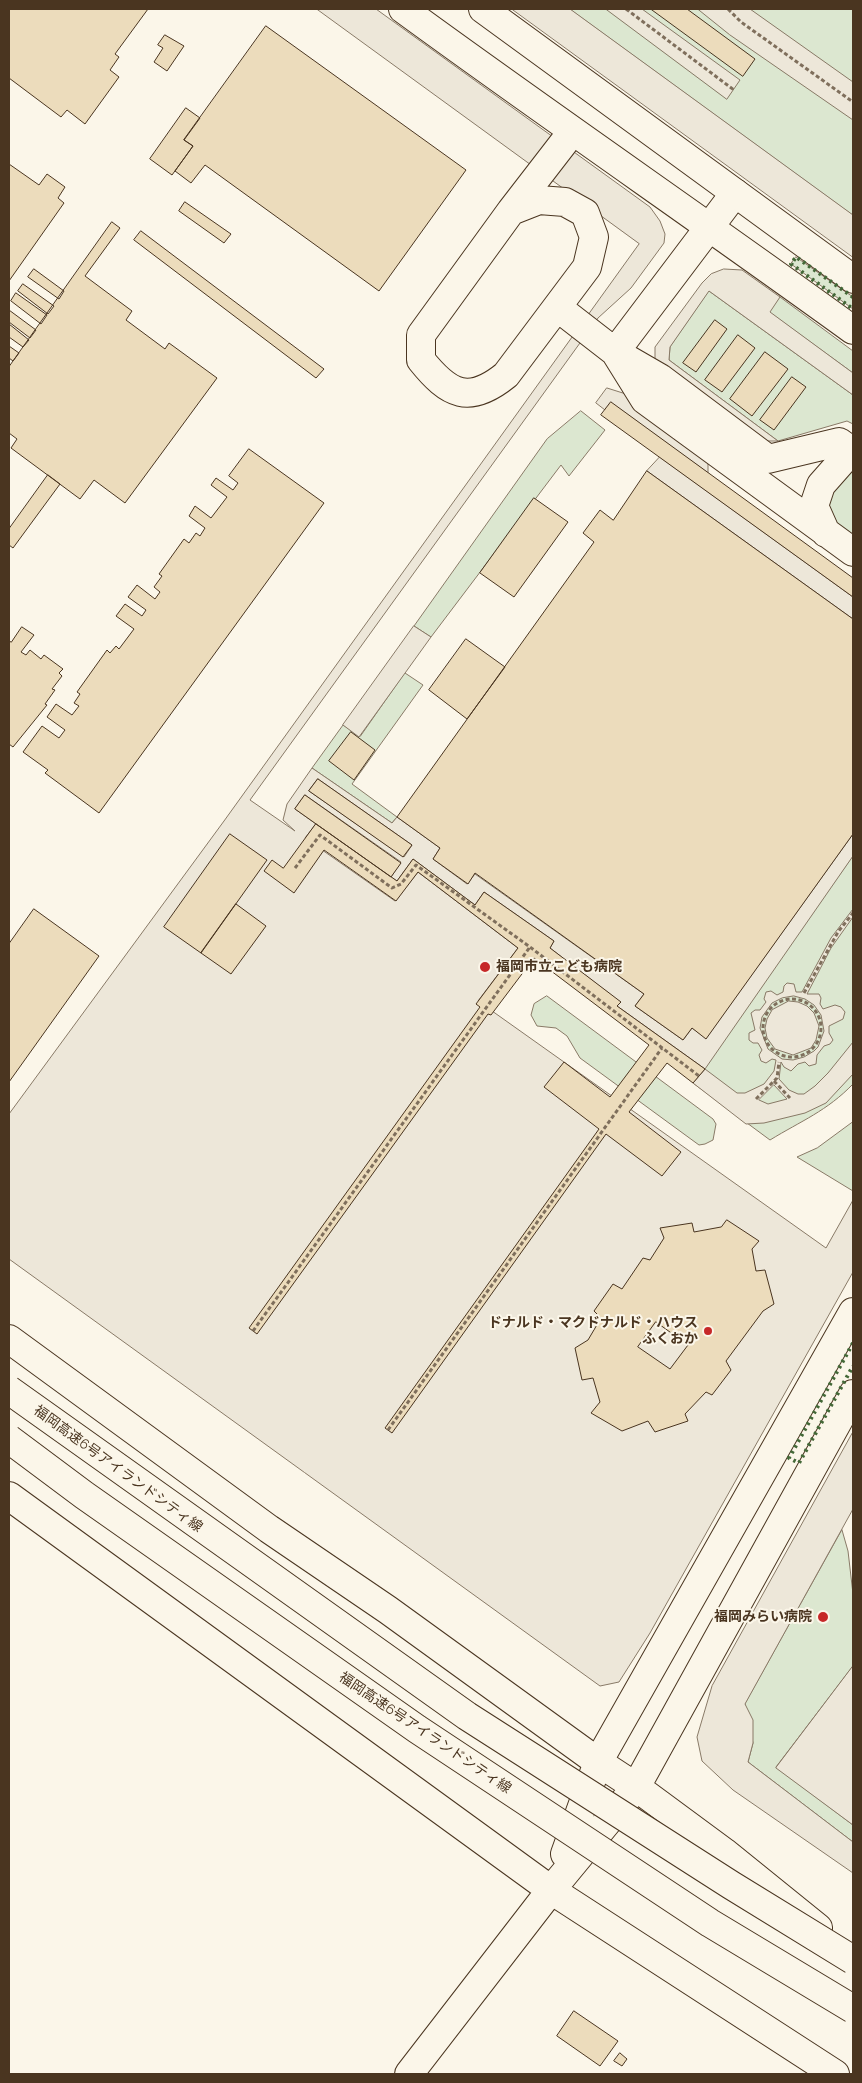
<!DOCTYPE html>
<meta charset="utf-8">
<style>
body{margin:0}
#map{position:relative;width:862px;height:2083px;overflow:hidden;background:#fbf6e9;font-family:Raleway,sans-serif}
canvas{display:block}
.frame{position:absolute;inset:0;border:10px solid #4a3520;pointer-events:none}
</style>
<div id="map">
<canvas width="862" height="2083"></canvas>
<div class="frame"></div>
</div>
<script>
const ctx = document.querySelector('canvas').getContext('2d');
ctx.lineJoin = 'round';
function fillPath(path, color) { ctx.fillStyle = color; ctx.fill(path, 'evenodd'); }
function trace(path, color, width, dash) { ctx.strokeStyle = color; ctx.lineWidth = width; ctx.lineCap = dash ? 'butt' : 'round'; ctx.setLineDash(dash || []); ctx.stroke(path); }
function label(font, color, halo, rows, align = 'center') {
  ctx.font = font + ' Raleway,"Noto Sans JP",sans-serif'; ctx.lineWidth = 4; ctx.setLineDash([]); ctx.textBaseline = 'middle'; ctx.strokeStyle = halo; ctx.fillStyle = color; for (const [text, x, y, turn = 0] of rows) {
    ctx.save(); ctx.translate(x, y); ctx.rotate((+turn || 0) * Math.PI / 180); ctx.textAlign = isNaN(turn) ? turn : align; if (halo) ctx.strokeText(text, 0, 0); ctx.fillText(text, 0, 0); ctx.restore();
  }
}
const green = new Path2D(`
 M570,9H853V215Z
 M796,257L853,297V309L791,264Z
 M709,291L853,395V424L847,421L778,441L669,360L670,347Z
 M780,297L853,351V373L769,312Z
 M581,411L605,430L569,476L561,465L431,637L414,626L547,439Z
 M853,469V538L837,527L822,506L828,493Z
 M405,673L423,685L352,784L397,817L392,823L312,768L343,725L360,736Z
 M853,856V1084C827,1111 801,1121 770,1140L693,1083Z
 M547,996L713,1119L716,1124L713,1140L705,1144L699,1145L580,1058L567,1036L556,1028L537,1026L531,1015L534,1004Z
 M853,1122V1191L797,1157L817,1148Z
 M842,1530L848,1551L853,1594V1666L776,1767L853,1825V1842L748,1762L753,1743L745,1704Z`);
fillPath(green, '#dce7d0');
trace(green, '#887966', 1);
const parking = new Path2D(`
 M317,9H376L650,207L660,221L665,234L664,243L631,288L598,318L250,800L295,831L283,820L287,804L312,768L392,823L397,817L440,848L433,859L467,884L475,874L644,994L635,1006L683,1040L692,1028L706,1038L853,834V856L705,1069L737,1093H745L764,1084L774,1071L776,1060L772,1059L766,1063L761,1061L759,1055L762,1050L758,1043H753L749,1040V1033L755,1030L751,1013L755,1010H760L766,1002L764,999L766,992L771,991L777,995L783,992L784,986L787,983L794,984L796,992H802L831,938L853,909V917L831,948L807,994H819L821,998L820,1004L823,1009L835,1005L841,1007L845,1012L843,1019L829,1026V1033L833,1040L830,1044L824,1046L817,1055L816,1064L809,1066L805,1062L798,1064L791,1071L784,1067L781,1062L779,1079L789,1090L798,1094H804L815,1086L828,1073L853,1042V1074L826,1103L805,1113L764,1123L746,1124L693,1083L705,1069L617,1006L620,1002L550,948L554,941L484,892L475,905L413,859L397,881L391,877L401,862L305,795L295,809L316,824L305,838L395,901L418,872L518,948L478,1001L826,1248L853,1200V1272L650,1633L619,1682L600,1686L9,1259V1114L224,821L639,244ZM318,779L412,845L404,857L309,791ZM794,996L805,999L814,1005L821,1015L824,1031L818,1047L814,1051L804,1057L793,1060L782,1059L768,1049L760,1028L762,1017L772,1003L782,998ZM774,1085L787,1099L768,1104L759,1100Z
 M512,9H570L853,215V257Z
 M606,9H642L740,80L727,99Z
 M698,9H750L853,82V120L730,35Z
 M724,269L742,270L780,297L770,312L853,373V395L709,291L670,347L669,360L778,441H763L655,360V347L702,283L711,274Z
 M607,388L645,400L708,460V473L611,403L605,410L596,403Z
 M660,457L853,597V619L647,471Z
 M414,626L431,637L359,737L343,725Z
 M789,1001L798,1002L807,1006L814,1013L819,1026L816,1040L811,1048L793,1055L775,1049L767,1038L765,1028L767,1019L772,1010Z
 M853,1432V1509L745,1704L753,1720V1743L748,1762L853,1842V1873L733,1790L702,1761L697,1737L712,1686Z
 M853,1666V1825L776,1768Z`);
fillPath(parking, '#ede7d9');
trace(parking, '#887966', 1);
const building = new Path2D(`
 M9,9H148L115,54L119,57L110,70L119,77L85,124L67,110L61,117L9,78Z
 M651,9H687L755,59L743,76Z
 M266,26L466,170L379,291L205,165L191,183L175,171L193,146L184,140Z
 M165,35L184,46L167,71L154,62L163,48L158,45Z
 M186,108L200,118L184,140L193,146L172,175L150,159Z
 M9,164L39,185L47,174L65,187L58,198L64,203L9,281Z
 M185,202L231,234L224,243L179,211Z
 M112,222L120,228L85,276L132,311L126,320L165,349L169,343L217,378L125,503L94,480L80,499L11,448L17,439L9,433V367Z
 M141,231L324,369L316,378L134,240Z
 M34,269L64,291L59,299L28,277Z
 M23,284L54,306L48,314L18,291Z
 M16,293L47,315L41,324L11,301Z
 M9,310L36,330L30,338L9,322Z
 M715,320L727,329L696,372L683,363Z
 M9,324L29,340L23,347L9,337Z
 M738,335L755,348L722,392L705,380Z
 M9,346L19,353L13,361L9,358Z
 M765,352L788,369L752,416L730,399Z
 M792,377L806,387L774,430L760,420Z
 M611,402L853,578V597L601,415Z
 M249,449L324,503L99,813L45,773L48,770L23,752L42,726L59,738L65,730L47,717L56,704L72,715L79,706L74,703L80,694L77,692L107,650L110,653L116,646L119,649L134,629L116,616L125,604L142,616L146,610L128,597L137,585L155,599L160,592L154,587L162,576L159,574L184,539L189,543L196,533L200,536L205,528L189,516L195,506L211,518L227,497L211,485L216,478L233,490L238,483L229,476Z
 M647,471L853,619V834L706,1039L692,1028L683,1040L635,1006L644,994L475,873L468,884L433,859L440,848L397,817L594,542L583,533L600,510L613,520Z
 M48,475L60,484L13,548L9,545V529Z
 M534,498L568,522L514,597L480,573Z
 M22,627L34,635L21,652L26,655L30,650L41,659L44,655L63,669L59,673L62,676L52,689L55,690L45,704L47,705L13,747L9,744V641L11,642Z
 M466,639L505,667L467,719L429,690Z
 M351,732L375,750L354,780L329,761Z
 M318,779L412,845L403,857L309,791Z
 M305,795L401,863L391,877L295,809Z
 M316,824L397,881L413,859L475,905L484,892L554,941L550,948L621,1002L617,1006L705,1069L693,1083L667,1063L629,1112L681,1152L662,1176L606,1134L392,1433L385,1428L599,1129L544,1087L564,1062L610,1097L649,1045L534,958L491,1015L488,1014L257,1334L249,1328L480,1007L476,1004L518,948L418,872L396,901L324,850L294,893L264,871L272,860L283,868Z
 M230,834L267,860L201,953L164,927Z
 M236,904L266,926L231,974L201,953Z
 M34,909L99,956L9,1082V944Z
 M727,1220L759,1241L752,1249L756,1271L765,1270L774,1304L763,1311L726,1361L731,1370L712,1395L706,1392L685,1414L688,1421L655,1432L648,1421L622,1431L591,1413L600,1402L593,1378L582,1380L575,1348L588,1340L601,1318L594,1311L613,1284L622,1289L643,1258L650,1260L664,1238L660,1228L692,1223L694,1232L721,1227ZM656,1322L688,1345L670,1369L638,1347Z
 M574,2011L618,2041L600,2066L557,2036Z
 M620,2053L627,2059L622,2066L614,2061Z`);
fillPath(building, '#ecdcbc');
trace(building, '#4a3520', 1);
const minor = new Path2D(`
 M511,211L539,200L565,202L585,213L594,237L587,267L506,375C469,405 449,395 421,360V335L511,211L572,132
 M557,307L615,352L660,378L768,459L839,442L853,452
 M615,352L735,193
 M617,355L645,400L853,552
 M826,533L814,506L821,485L851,451`);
const tertiary = new Path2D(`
 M403,9C552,118 704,222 853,330
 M483,9L853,279
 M9,1339L269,1529L388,1610L598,1762L636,1787L724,1852L818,1928
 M9,1496L551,1890L835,2074
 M565,1854L598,1762L853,1312
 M409,2074L551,1890L636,1787L853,1394`);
trace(minor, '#4a3520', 30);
trace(tertiary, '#4a3520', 30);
trace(new Path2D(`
 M626,9L734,90
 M728,9L741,22L853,102
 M295,868L320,835L392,888L401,884L416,865L530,947L699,1076
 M804,993L838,932L853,913
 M763 1028a29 29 0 1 1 58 0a29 29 0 1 1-58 0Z
 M774,1081L790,1098
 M756,1099L777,1078L779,1062
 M253,1331L530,947
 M388,1430L662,1048`), '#7f6f5c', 3, [4, 2.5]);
trace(minor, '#fbf6e9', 28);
trace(tertiary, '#fbf6e9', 28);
const motorwayBridge = new Path2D(`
 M9,1390L467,1716L731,1885L853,1960
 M9,1439L84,1495L417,1729L710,1923L853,2009`);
trace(motorwayBridge, '#4a3520', 30, []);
trace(motorwayBridge, '#fbf6e9', 28);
trace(new Path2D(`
 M853,297L796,257L791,264L853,309
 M853,1343L789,1458L799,1463L853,1366`), '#436837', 4, [2.5, 4]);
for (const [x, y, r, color] of [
 [485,967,6,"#c62828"],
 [708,1331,5,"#c62828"],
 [823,1617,6,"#c62828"]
]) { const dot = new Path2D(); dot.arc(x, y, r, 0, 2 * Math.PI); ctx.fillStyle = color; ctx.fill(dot); trace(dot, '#fbf6e9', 2); }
label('bold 14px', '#4a3520', '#fbf6e9', [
 ["福岡市立こども病院",496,967,"left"],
 ["ドナルド・マクドナルド・ハウス",698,1323],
 ["ふくおか",698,1339],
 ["福岡みらい病院",812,1617]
], 'right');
label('14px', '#4a3520', '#fbf6e9', [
 ["福岡高速6号アイランドシティ線",118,1469,36],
 ["福岡高速6号アイランドシティ線",425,1733,34]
]);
</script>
